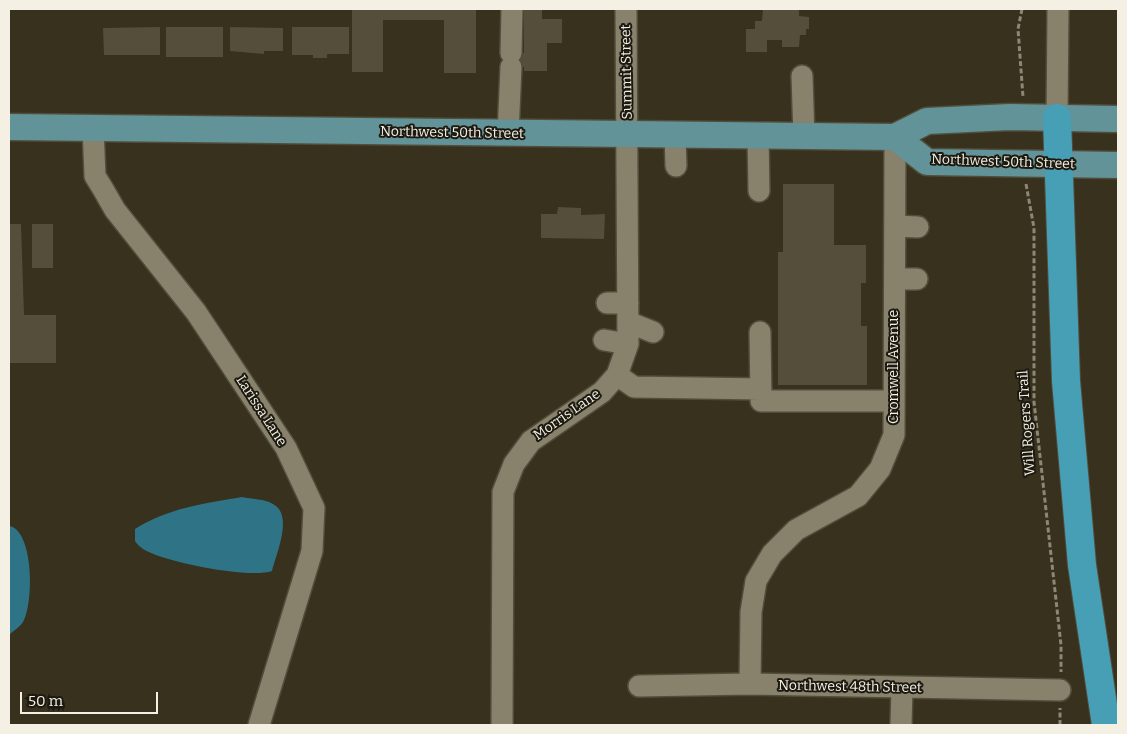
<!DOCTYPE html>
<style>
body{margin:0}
#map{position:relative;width:1127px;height:734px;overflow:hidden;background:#37311d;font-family:Bitter,serif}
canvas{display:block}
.frame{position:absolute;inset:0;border:10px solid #f4f0e4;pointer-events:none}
.scale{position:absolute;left:20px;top:692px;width:138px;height:22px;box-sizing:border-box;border:2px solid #f4f0e4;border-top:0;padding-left:6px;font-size:15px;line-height:18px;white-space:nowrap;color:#f4f0e4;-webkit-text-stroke:4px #1c1910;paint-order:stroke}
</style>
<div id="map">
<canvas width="1127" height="734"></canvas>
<div class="frame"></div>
<div class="scale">50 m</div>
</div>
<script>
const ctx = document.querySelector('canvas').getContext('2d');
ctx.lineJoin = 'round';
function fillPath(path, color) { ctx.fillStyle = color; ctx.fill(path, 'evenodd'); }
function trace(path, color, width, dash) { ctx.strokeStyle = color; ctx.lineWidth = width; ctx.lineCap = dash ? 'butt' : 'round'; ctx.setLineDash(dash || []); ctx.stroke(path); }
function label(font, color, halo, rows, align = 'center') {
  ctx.font = font + ' Bitter,serif'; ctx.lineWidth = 4; ctx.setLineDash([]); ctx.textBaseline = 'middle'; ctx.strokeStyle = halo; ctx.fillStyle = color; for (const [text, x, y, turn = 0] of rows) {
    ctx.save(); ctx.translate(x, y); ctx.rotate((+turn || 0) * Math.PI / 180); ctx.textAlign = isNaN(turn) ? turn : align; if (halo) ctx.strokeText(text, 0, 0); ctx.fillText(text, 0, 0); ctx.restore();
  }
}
fillPath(new Path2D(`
 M242,497C251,499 265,499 273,504C294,515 276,554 272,571C250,579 163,562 143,549C140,547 137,544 135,541V529C165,509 206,503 242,497Z
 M9,526C34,530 34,604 23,622C20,627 13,631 9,635Z`), '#2e7486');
fillPath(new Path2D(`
 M352,9H476V73H444V20H383V72H352Z
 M763,9H799V16L809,17V29H806V35H800L799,47H782V40H767V52H746V29H755V21H762Z
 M524,10H542V19H562V43H547V71H524V67H502V53H524Z
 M160,27V55H104L103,28Z
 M166,27H223V57H166Z
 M230,27L283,28V51H264V54L230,51Z
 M292,27H349V54H327V58H313V55H292Z
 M783,184H834V245H866V283H861V326H867V385H778V252H783Z
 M558,207L581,208V215L605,214L604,239L541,238V214H557Z
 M9,224H21L24,315H56V363H9Z
 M32,224H53V268H32Z`), '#544e3a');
const minor = new Path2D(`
 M511,53L512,9
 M802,76L804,137
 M1057,118L1058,9
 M93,128L95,176L103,189L115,210L196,312L286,448L314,508L312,551L259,725
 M508,134L511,67
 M675,136L676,166
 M758,136L759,191
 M895,226L918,227
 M895,279H917
 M607,303H628
 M628,322L653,332
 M760,332L761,401H894
 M604,340L628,344
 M617,375L634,387L761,389
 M750,684L751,612L756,581L772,554L796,530L858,496L880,469L894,435L895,137
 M639,686L750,684L1060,690
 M502,725L503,492L514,464L531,441L602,392L617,375L628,344L626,9
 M901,725L902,688`);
const major = new Path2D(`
 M9,127L895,137L927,121L1010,117L1118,119
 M895,137L927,162L1118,165`);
const highway = new Path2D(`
 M1057,118L1066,381L1082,565L1106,725`);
trace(minor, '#514d3b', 24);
trace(major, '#514d3b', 29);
trace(highway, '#514d3b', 30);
trace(new Path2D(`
 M1022,9L1018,29L1023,97
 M1026,184L1034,228V402L1061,645V672
 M1060,725V708`), '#8c8777', 3, [5, 2.5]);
trace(minor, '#88816b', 21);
trace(major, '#619398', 26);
trace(highway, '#479fb6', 28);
label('14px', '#f4f0e4', '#1c1910', [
 ["Summit Street",627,72,-91],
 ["Northwest 50th Street",452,133,1],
 ["Northwest 50th Street",1003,162,2],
 ["Cromwell Avenue",894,367,-90],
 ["Larissa Lane",261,411,57],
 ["Morris Lane",567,415,-35],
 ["Will Rogers Trail",1027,423,-94],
 ["Northwest 48th Street",850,687,1]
]);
</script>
